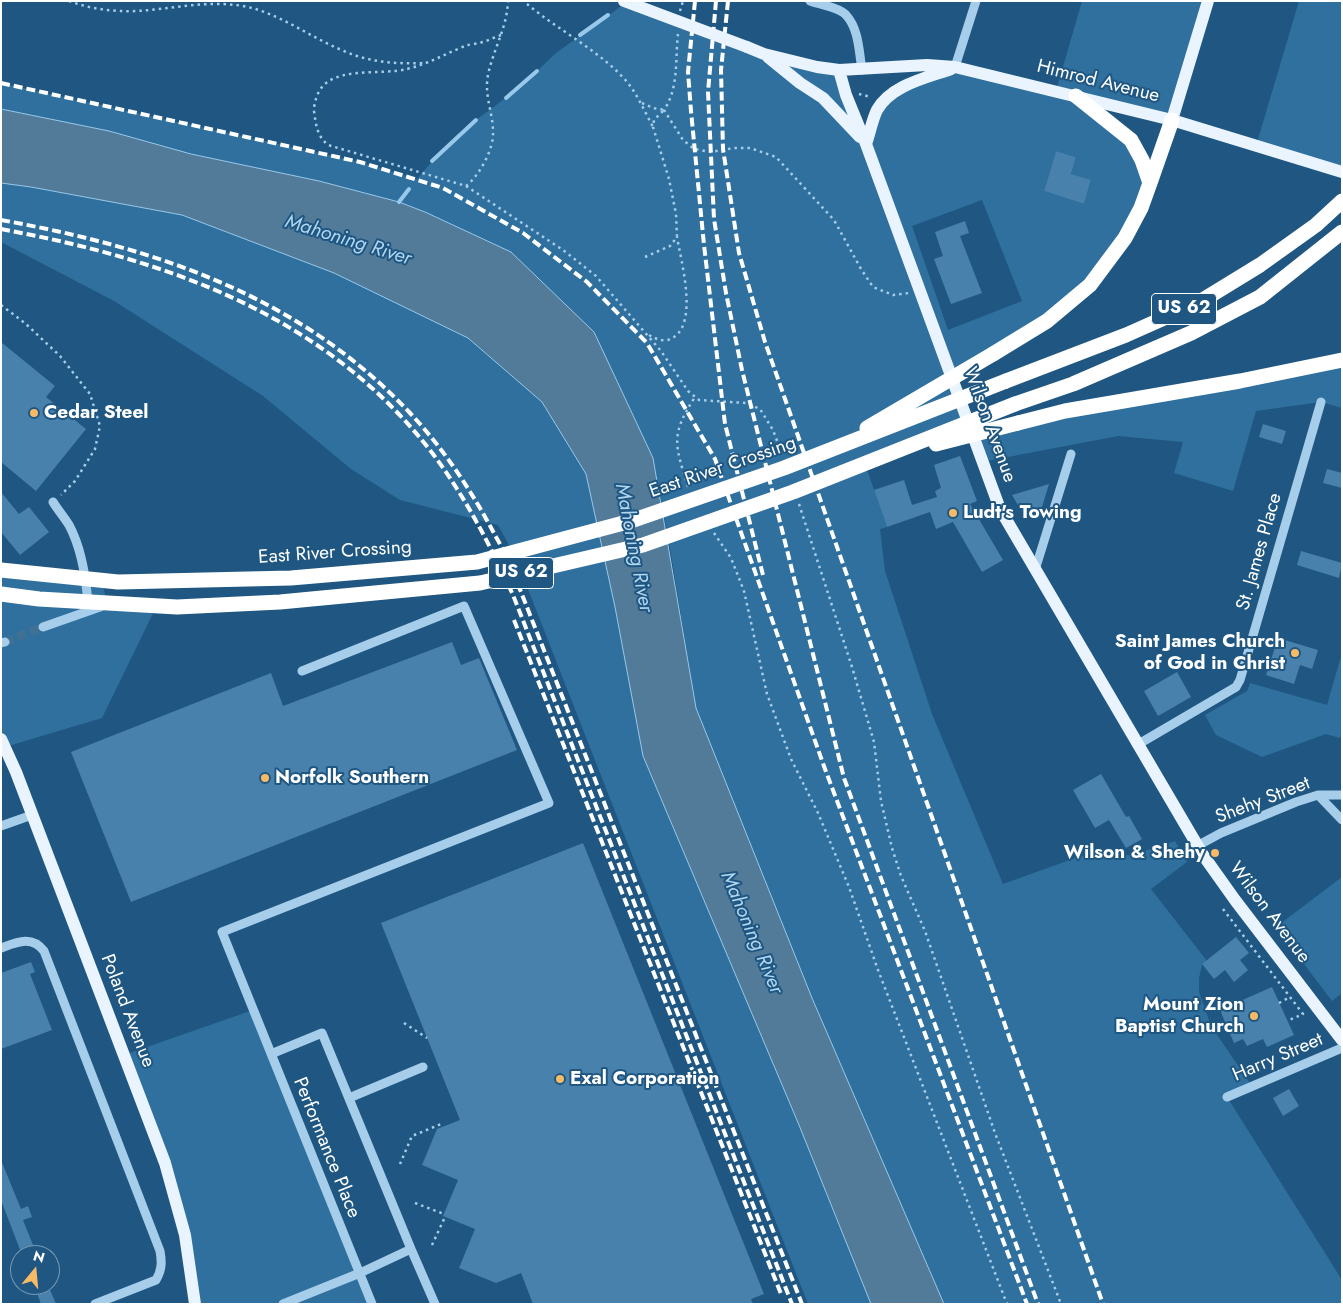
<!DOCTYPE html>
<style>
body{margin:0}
#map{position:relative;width:1343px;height:1305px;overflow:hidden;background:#1f5782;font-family:Jost,sans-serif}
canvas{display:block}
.frame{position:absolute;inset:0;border:2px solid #fff;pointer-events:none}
.north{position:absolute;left:10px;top:1245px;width:50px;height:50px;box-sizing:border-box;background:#1f5782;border:1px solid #799ab4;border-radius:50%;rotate:17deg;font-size:14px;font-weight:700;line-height:20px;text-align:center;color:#fff}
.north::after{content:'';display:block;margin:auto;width:18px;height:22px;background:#f7ba66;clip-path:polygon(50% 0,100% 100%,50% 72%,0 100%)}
</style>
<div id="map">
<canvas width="1343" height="1305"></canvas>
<div class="frame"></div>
<div class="north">N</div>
</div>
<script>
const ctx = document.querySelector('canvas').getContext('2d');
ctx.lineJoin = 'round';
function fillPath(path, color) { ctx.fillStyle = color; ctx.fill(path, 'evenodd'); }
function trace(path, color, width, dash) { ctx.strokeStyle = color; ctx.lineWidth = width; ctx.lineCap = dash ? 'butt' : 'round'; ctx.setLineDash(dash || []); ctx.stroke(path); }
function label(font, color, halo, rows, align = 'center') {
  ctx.font = font + ' Jost,sans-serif'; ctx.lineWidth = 4; ctx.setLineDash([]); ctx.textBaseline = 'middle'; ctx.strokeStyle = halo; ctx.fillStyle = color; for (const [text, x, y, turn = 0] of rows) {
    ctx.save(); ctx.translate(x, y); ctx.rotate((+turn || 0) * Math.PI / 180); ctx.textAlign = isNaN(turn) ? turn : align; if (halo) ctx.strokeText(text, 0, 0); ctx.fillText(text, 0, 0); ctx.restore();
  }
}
fillPath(new Path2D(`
 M1082,1H1208L1172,120L1078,97L1124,134L1150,183L1090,285L952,377L975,434L1342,360V408L1321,402L1256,411L1233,491L1174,473L1183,442L1118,436L982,462L975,434L869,462L865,464L887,527L880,529L885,571L932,714L1003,884L1081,856L1132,855L1175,841L1187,862L1151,889L1207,961L1202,965L1199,978V992L1211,1026L1252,1086L1227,1097L1342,1280V1304H944L812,998L696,708L668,536L653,458L511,252L425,212L399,202L319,181L191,154L109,131L1,109V83L360,162L417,179L435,158L476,120L519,88L556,53L627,2L764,54L839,70L866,143L882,103L955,67L1056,91ZM1056,151L1076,157L1071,174L1091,181L1084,204L1044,191ZM982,200L1022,301L948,330L912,226Z
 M1299,1H1342V172L1256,146Z
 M1,183L31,187L182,215L334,273L468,338L542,402L586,474L615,607L643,756L799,1125L871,1304H808L515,556L498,525L400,500L351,469L263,396L114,301L1,242Z
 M1,570L102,580L107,605L159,601L102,718L5,747L1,738Z
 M1342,653V731L1340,738L1326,734L1262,757L1216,735L1205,715L1247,691L1250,683L1327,705Z
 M1342,877V993L1332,1001L1276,927Z
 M253,1010L372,1304H195L185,1235L124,1055Z`), '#2f709f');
const water = new Path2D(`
 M1,109L109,131L191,154L319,181L399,202L425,212L511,252L594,332L653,458L696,708L812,998L944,1304H871L799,1125L643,756L615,607L586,474L542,402L468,338L334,273L182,215L31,187L1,183Z`);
fillPath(water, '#527b9a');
trace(water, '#99c9ea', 1);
trace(new Path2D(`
 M580,35L608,15
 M506,98L537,71
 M432,161L476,120
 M399,202L409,189`), '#99c9ea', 4);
fillPath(new Path2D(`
 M1056,151L1076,157L1071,174L1091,180L1084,204L1044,191Z
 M965,221L969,233L960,236L982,293L951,304L934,259L943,256L935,232Z
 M1,342L55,386L46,397L86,429L36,491L1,462Z
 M1263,424L1286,431L1282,444L1259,437Z
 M960,456L977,501L970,504L1003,560L982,572L953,522L936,529L930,512L887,527L874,490L904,480L912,505L937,497L935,491L941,488L934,465Z
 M1327,469L1342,473V488L1323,483Z
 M1049,484L1042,507L1022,512L1012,495Z
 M1,492L19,514L29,507L49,532L20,555L1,532Z
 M1301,551L1342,563L1339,578L1297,565Z
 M1278,638L1318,650L1312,669L1300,665L1294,684L1266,675Z
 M452,642L461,665L479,658L517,750L131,902L71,752L271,673L283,706Z
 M1177,672L1191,697L1158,716L1144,691Z
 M1101,774L1126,817L1129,816L1142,839L1126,848L1109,820L1095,828L1073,790Z
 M583,843L764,1294L751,1299L753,1304H533L521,1273L496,1283L459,1268L475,1229L443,1216L458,1180L422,1165L437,1129L460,1120L381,923Z
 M1236,937L1249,953L1240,960L1248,970L1234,982L1225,970L1214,979L1202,964Z
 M31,962L35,972L30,974L52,1030L1,1049V973Z
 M1272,987L1294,1035L1267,1047L1263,1039L1247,1046L1243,1039L1234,1043L1220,1010Z
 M1289,1089L1299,1106L1283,1116L1273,1098Z
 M1,1160L21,1209L28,1206L32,1217L23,1220L37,1255H22L1,1200Z
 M34,1285H48L56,1304H41Z`), '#4881ab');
trace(new Path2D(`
 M5,642L43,627`), '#417095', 9, [9, 4.5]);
trace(new Path2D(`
 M69,1C91,9 113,12 137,11C172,9 207,0 243,6C280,13 309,37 344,51C371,63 397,64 426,63
 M527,4C558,30 602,52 628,83C638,96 645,112 653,127
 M680,11L683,1
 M678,34C675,60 679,88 664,110L683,140L694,149L711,152L734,148H750L776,157L834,220L861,269L873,287L893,295L909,293
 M501,35C495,37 489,40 483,42C477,44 470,44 465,46C445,54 428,64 407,69C381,76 328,64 317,96C315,101 314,106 314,111C316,125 317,136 328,145L466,186C479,176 494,149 493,132C493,112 484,96 488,75C493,50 507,28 508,1
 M859,94L871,97
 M642,103L653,108L664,110
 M466,186L563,250L596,276L661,351L688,391L699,400L746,403L760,409L773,430L782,454
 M645,257L670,246L677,237L676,214L669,179L653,127L654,120L664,110
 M1,305L26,324L60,356L90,394L100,426L95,449L75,481L61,495
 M649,335C658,340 665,343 674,337C698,321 681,261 677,237
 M688,487C675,445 670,435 695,397
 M799,504L852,667L874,742L881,801L892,848L901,876L925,931L995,1133L1061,1304
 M714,533L731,558L744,591L767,694L791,759L818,813L849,887L878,970L1007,1304
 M1223,909L1303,1014L1287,1021
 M1279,1003L1290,997
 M404,1023L427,1038
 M400,1164L412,1136L441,1124L442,1127
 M415,1203L444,1214
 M432,1245L445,1217`), '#a6cde9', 2.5, [2.5, 4]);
trace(new Path2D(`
 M810,1C818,4 840,8 846,15C859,29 859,52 862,70
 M955,67L976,1
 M53,502C58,510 64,517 69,525C82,549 86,577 88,604
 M1035,570L1071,454
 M43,627L100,607
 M1,643L5,642
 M302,671L464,606L549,803L222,932L372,1304
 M1137,745L1236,687L1240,680L1321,402
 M1318,795L1342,820
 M1,826L32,815
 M1197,846L1221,833L1296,802L1318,795H1342
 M1,948C17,942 32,935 44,951L160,1251C162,1262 162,1270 156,1280L95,1304
 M271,1054L322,1033L411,1249L435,1304
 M1227,1097L1342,1048
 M349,1098L423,1067
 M283,1304L360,1273L411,1249`), '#a6cde9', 9);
trace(new Path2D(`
 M747,47L764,54L817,67L839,70L927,65L955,67L1172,120L1342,172
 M768,57L800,83L823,98L860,137
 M839,70L846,95L866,144L1000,509L1203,855L1235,900L1342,1040
 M1172,120L1208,1
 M866,144C870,133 872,120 877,110C891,85 926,78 951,69
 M1,739L16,772L165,1163L185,1235L195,1304`), '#e9f4fe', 12);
trace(new Path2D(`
 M1150,183L1172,120
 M993,354L1047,321L1090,285L1125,238L1141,208L1150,183L1142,160L1131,140L1076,96
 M1006,381L1126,335L1198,303L1260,265L1316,225L1342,201
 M1015,404L1073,384L1191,333L1260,297L1342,232
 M1018,423L1065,411L1240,381L1342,360`), '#fff', 15);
trace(new Path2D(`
 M695,1L688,72L691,111L704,245L725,424L763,575
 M716,1L708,92L714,219L726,293L742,370L844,778L1038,1304
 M728,1L721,70L723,149L739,253L765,342L1103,1304
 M1,83L360,162L443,188L523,233L587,282L647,343L715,459L825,769L1027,1304
 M1,220C156,248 300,296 410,413C444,449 473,493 496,537C506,554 513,573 521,592L802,1304
 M1,229C168,260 326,315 433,454C466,498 490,545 513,595L792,1304
 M514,620L781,1294`), '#fff', 4, [9, 4]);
trace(new Path2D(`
 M624,1L747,47`), '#e9f4fe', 12);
trace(new Path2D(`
 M867,428L993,354
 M936,444L1018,423
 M1,570L118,582L291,578L477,562L631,521L784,468L1006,381
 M1,594L39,599L177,607L280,602L480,583L643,545L793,492L1015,404`), '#fff', 15);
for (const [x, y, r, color] of [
 [34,413,5,"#f7ba66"],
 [953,513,5,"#f7ba66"],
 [1295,653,5,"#f7ba66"],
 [265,778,5,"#f7ba66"],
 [1215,853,5,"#f7ba66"],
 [1254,1016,5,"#f7ba66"],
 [560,1079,5,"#f7ba66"]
]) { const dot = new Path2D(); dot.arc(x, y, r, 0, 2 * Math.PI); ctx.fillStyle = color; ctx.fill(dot); trace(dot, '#1f5782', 2); }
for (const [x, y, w] of [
 [1184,309,65],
 [521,573,65]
]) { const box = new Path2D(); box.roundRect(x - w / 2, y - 15.5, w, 31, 4); ctx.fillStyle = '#1f5782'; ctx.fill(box); trace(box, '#fff', 1); }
label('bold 18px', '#fff', null, [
 ["US 62",1184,309],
 ["US 62",521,573]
]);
label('19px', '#fff', '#1f5782', [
 ["Himrod Avenue",1098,82,14],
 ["Wilson Avenue",989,425,70],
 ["East River Crossing",723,468,-19],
 ["St. James Place",1260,552,-74],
 ["East River Crossing",335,553,-4],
 ["Shehy Street",1263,801,-21],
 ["Wilson Avenue",1269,913,53],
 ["Poland Avenue",127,1011,69],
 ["Harry Street",1278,1058,-23],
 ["Performance Place",326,1148,68]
]);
label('bold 19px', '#fff', '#1f5782', [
 ["Cedar Steel",44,413],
 ["Ludt's Towing",963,513],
 ["Saint James Church",1285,642,"right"],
 ["of God in Christ",1285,664,"right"],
 ["Norfolk Southern",275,778],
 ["Wilson & Shehy",1205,853,"right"],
 ["Mount Zion",1244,1005,"right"],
 ["Baptist Church",1244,1027,"right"],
 ["Exal Corporation",570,1079]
], 'left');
label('italic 20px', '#b1d6f0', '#1f5782', [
 ["Mahoning River",348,241,17],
 ["Mahoning River",633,548,79],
 ["Mahoning River",751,933,67]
]);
</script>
